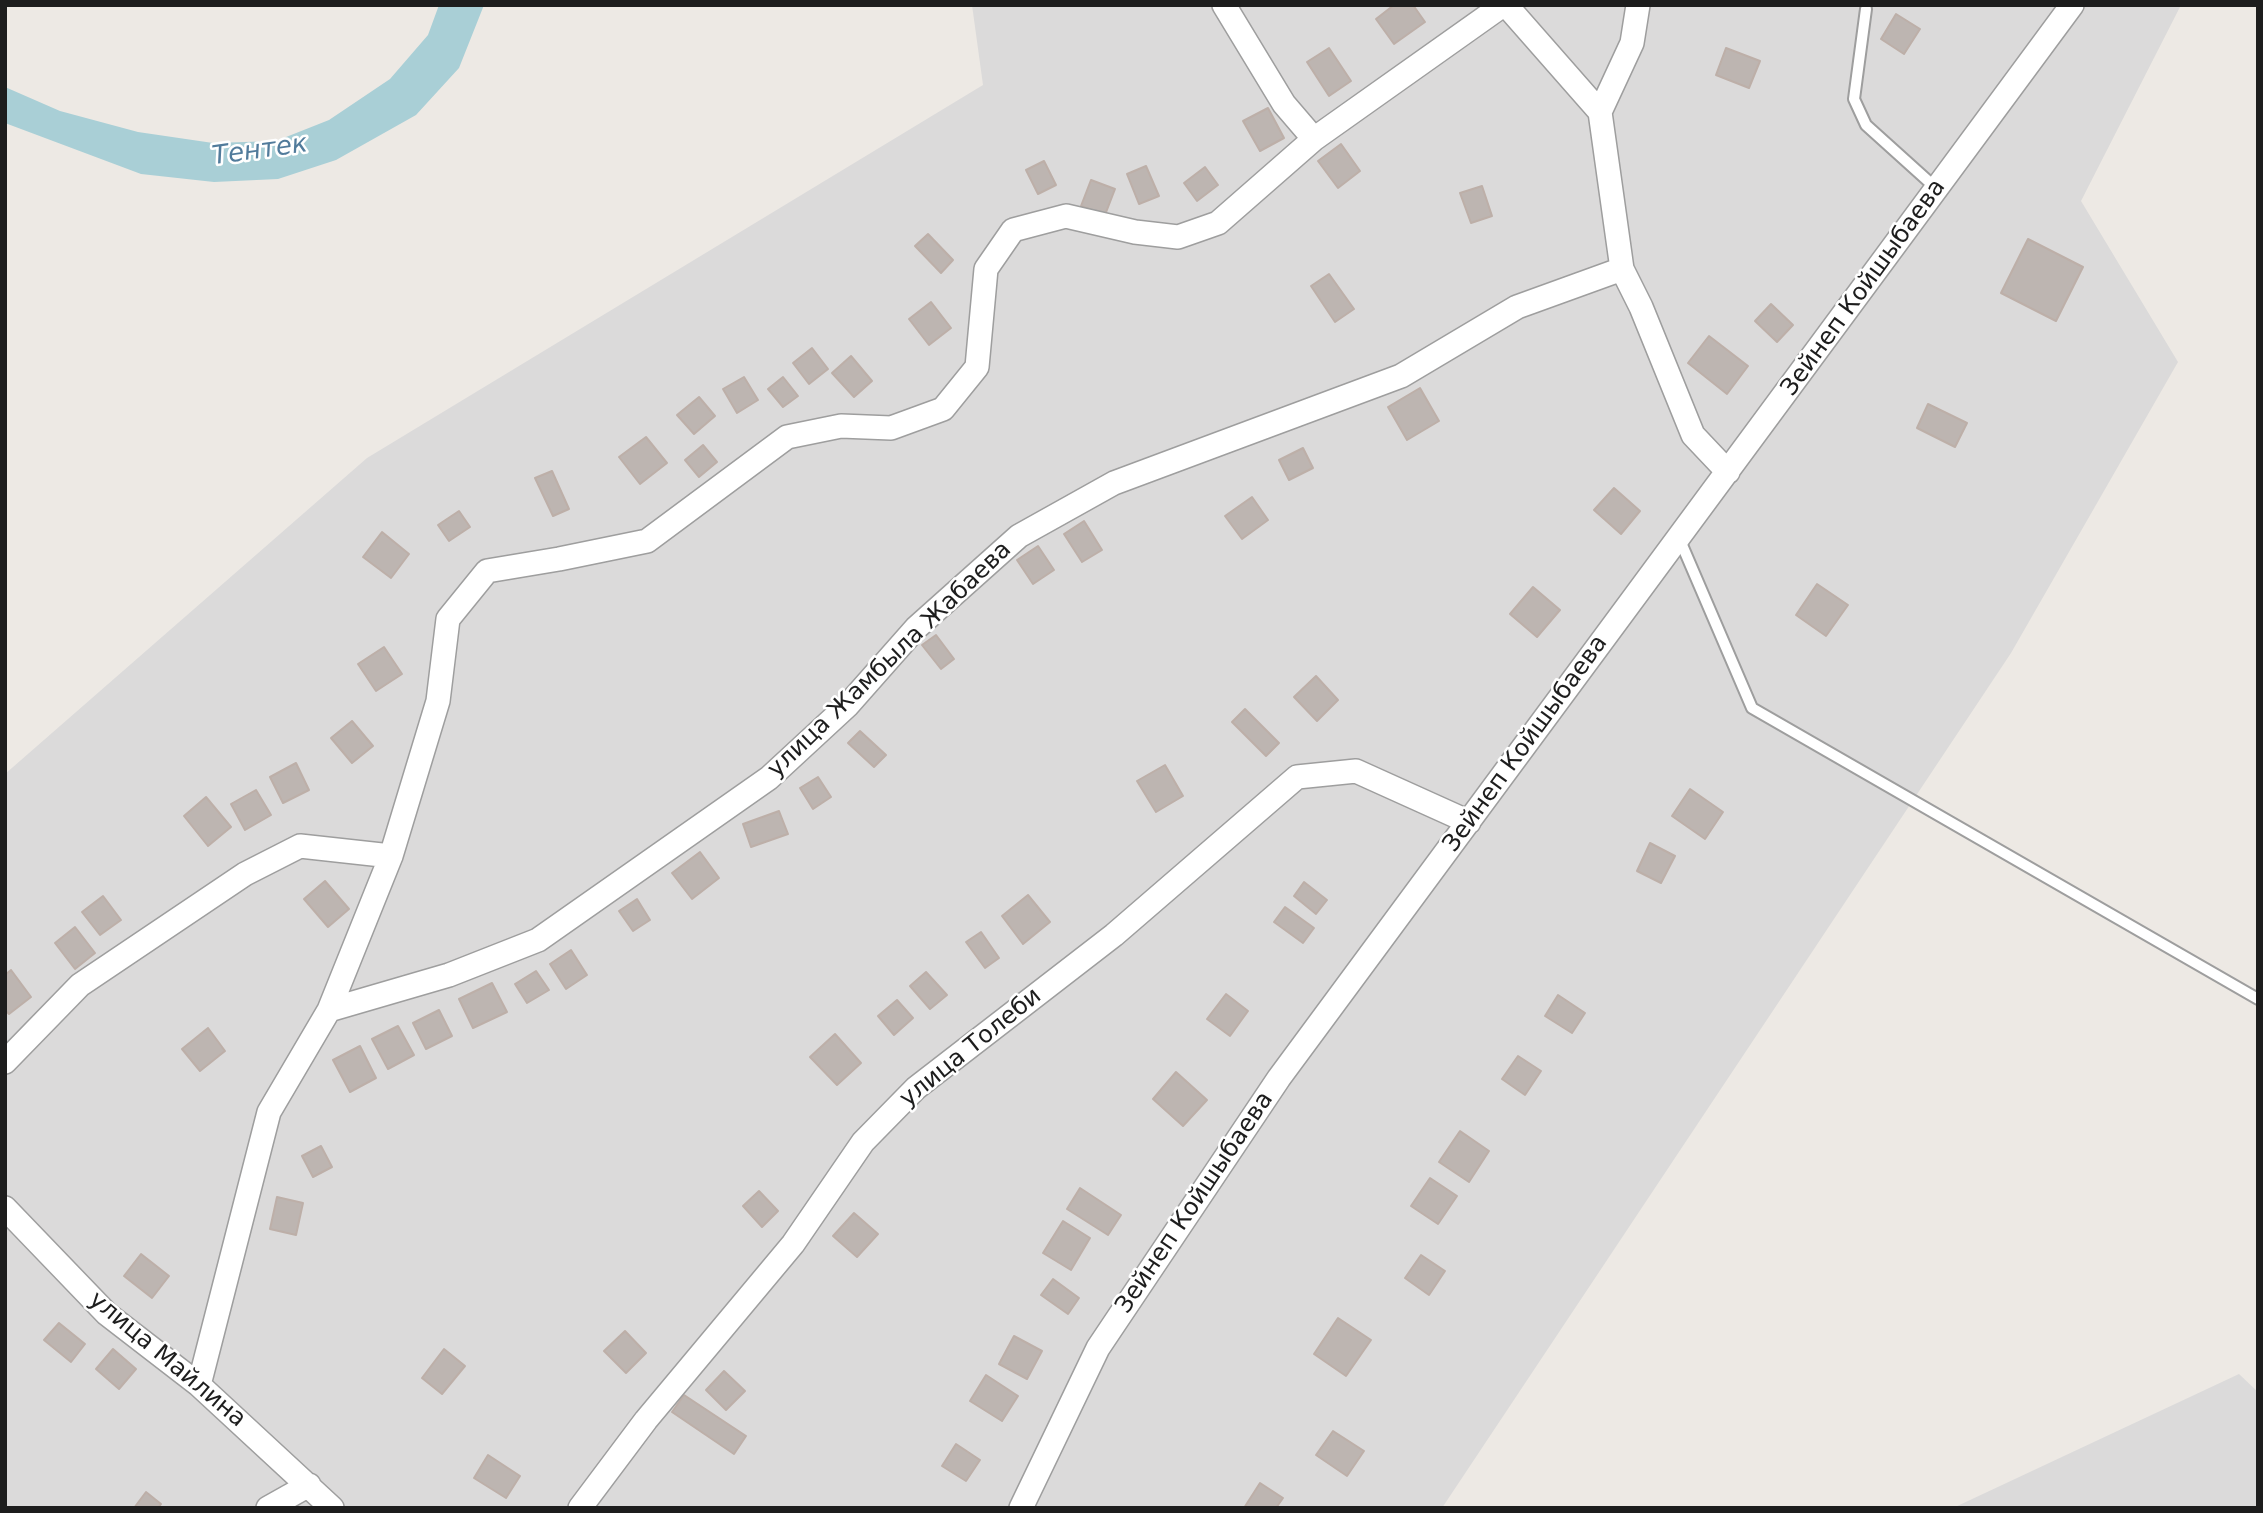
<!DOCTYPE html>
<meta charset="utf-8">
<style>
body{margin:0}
#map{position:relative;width:2263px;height:1513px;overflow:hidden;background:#ede9e4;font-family:"DejaVu Sans",sans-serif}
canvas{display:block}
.frame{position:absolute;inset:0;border:7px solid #1d1d1d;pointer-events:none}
</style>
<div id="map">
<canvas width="2263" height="1513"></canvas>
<div class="frame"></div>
</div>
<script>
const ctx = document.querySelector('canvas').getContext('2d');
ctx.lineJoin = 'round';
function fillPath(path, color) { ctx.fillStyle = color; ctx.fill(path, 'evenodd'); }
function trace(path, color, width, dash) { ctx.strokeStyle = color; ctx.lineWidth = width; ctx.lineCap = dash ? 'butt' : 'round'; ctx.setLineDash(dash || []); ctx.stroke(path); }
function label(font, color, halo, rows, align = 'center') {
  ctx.font = font + ' "DejaVu Sans",sans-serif'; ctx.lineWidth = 5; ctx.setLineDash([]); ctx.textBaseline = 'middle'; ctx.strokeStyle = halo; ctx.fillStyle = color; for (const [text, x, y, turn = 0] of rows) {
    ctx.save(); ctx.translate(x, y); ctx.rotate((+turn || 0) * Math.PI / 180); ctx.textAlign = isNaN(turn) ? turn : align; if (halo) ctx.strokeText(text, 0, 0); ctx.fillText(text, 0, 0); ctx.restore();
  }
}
fillPath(new Path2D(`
 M972,5H2181L2081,201L2178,362L2011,653L1442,1508H5V774L367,458L983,85Z
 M2239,1374L2258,1392V1508H1953Z`), '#dbdada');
fillPath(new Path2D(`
 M439,5H484L459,68L416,115L336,160L278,179L214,182L141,174L5,123V87L60,111L138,132L213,143L276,141L329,120L390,79L428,35Z`), '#a9cfd6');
const building = new Path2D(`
 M1394,5H1413L1425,22L1394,44L1376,19Z
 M1896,14L1920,29L1904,54L1881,39Z
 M1329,48L1351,81L1329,96L1307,62Z
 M1726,48L1760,61L1749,88L1716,75Z
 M1268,108L1284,138L1260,151L1243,121Z
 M1341,144L1360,171L1338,188L1318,161Z
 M1044,161L1056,185L1038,194L1026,170Z
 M1146,166L1159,196L1139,204L1127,174Z
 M1205,167L1218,185L1197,201L1184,183Z
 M1091,180L1115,189L1105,215L1081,206Z
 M1482,186L1492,216L1471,223L1460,193Z
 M928,234L953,260L941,273L915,246Z
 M2028,239L2083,267L2056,321L2001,293Z
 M1329,274L1354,309L1335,322L1311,286Z
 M931,302L951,328L929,345L909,319Z
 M1771,304L1793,325L1777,342L1755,321Z
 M1709,336L1748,366L1727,394L1688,363Z
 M812,348L828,369L809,384L793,363Z
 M851,356L872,381L854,397L832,373Z
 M744,377L758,400L737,413L723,389Z
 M783,377L798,396L783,407L768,389Z
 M1420,388L1439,421L1407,440L1388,407Z
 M699,397L715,416L694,434L677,415Z
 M1928,404L1967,423L1955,447L1917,428Z
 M646,437L667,463L640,484L619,457Z
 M703,445L717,462L699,477L685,460Z
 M1303,448L1313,468L1289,480L1279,460Z
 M552,471L569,509L553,516L535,478Z
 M1614,488L1640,511L1621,534L1594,510Z
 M1252,497L1268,520L1242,539L1225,516Z
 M459,511L470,527L449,541L438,525Z
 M1084,521L1102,550L1082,562L1064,534Z
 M382,532L409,554L391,578L363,557Z
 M1038,546L1054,570L1033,584L1017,560Z
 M1817,584L1848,605L1826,636L1796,615Z
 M1533,587L1560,610L1537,637L1510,614Z
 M936,635L954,659L941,669L922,645Z
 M384,647L402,674L376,691L358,664Z
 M1316,676L1338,700L1317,721L1294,697Z
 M1245,709L1279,743L1266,756L1232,722Z
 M352,721L373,746L352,763L331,738Z
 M860,731L886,755L874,767L848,743Z
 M296,763L309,790L283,803L270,777Z
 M1165,765L1183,796L1156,812L1137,781Z
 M818,777L831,797L813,809L800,788Z
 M1690,789L1723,812L1705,839L1672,816Z
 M256,790L271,815L245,830L231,804Z
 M206,797L231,827L208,846L184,816Z
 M779,811L788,834L751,847L743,824Z
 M1650,843L1675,856L1661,883L1637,871Z
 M700,852L719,878L692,899L672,873Z
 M325,881L349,909L328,927L304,899Z
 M1304,882L1327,900L1316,914L1294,896Z
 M1028,895L1050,922L1023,944L1002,916Z
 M103,896L121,920L100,935L82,912Z
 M637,899L650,920L633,931L619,911Z
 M1285,907L1314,928L1303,943L1274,922Z
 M75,927L95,953L75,969L55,943Z
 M981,932L999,958L985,968L966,942Z
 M571,950L587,975L566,989L550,964Z
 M11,970L31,997L9,1014L5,1010V975Z
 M536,971L549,990L527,1003L515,984Z
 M926,972L947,995L930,1009L910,986Z
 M492,983L507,1012L473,1028L459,999Z
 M1226,994L1248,1011L1230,1036L1207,1019Z
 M1558,995L1585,1013L1572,1033L1545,1016Z
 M897,1000L913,1018L894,1035L878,1016Z
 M439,1010L452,1036L426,1049L413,1023Z
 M398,1026L414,1055L388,1069L372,1039Z
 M208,1028L225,1051L200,1071L182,1049Z
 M835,1034L861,1063L837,1085L810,1057Z
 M360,1046L376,1078L350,1092L333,1060Z
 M1518,1056L1541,1071L1525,1095L1502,1079Z
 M1176,1072L1207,1100L1183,1126L1153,1099Z
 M1460,1131L1489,1151L1469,1182L1439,1162Z
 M321,1146L332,1167L313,1177L302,1156Z
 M1430,1178L1457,1196L1438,1224L1411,1206Z
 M1080,1188L1121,1215L1108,1235L1067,1209Z
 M759,1191L778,1211L762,1227L743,1206Z
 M277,1197L303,1203L296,1235L270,1229Z
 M854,1213L878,1234L857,1257L833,1236Z
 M1063,1221L1090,1238L1071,1270L1043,1253Z
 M141,1254L169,1276L152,1298L124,1276Z
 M1421,1255L1445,1271L1429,1295L1405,1278Z
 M1053,1279L1079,1298L1068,1314L1041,1295Z
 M1338,1318L1371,1340L1346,1376L1314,1354Z
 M59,1323L85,1344L71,1362L44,1340Z
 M625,1331L646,1353L626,1373L604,1351Z
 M1014,1336L1042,1351L1027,1379L999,1364Z
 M113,1349L136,1369L119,1389L96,1369Z
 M444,1349L465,1366L442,1394L422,1378Z
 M724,1371L745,1391L726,1410L706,1390Z
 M986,1375L1018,1396L1002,1421L970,1401Z
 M684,1395L746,1436L734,1454L672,1412Z
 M1333,1431L1364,1451L1347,1476L1316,1455Z
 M956,1444L980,1460L966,1481L942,1466Z
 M488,1455L520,1476L506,1498L474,1478Z
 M1260,1483L1283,1498L1276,1508H1244Z
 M146,1492L161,1504L158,1508H134Z`);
fillPath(building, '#bdb5b1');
trace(building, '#bdafa8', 2);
const service = new Path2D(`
 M1866,9L1854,99L1866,125L1937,189
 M1679,538L1752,708L2258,999`);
const minor = new Path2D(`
 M1224,5L1284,104L1314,139
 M1506,5L1600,112
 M1638,5L1632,43L1600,112L1622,269L1641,307L1693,435L1728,472
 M329,1010L449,975L538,940L769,778L848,705L916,628L1019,536L1114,483L1401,376L1517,307L1622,269
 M5,1062L80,985L245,874L300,846L391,856
 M5,1208L107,1314L199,1385L332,1508
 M199,1385L269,1112L329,1010L391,856L438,701L448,619L487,571L559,559L647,541L787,437L841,426L891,428L943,409L977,367L986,269L1013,230L1066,216L1135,232L1178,237L1218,223L1314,139L1503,5
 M268,1508L309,1485
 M580,1508L646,1420L793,1244L863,1142L916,1088L1114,935L1297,777L1356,771L1469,822
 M1021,1508L1098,1348L1279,1078L2072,5`);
trace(service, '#9e9e9e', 14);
trace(minor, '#9e9e9e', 26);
trace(service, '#fff', 10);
trace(minor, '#fff', 23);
label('24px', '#1d1d1d', '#fff', [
 ["Зейнеп Койшыбаева",1864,288,-54],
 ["улица Жамбыла Жабаева",890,660,-44],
 ["Зейнеп Койшыбаева",1526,744,-54],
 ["улица Толеби",971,1048,-39],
 ["Зейнеп Койшыбаева",1195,1203,-56],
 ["улица Майлина",167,1360,40]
]);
label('italic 26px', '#517b9b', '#fff', [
 ["Тентек",260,151,-8]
]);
</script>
